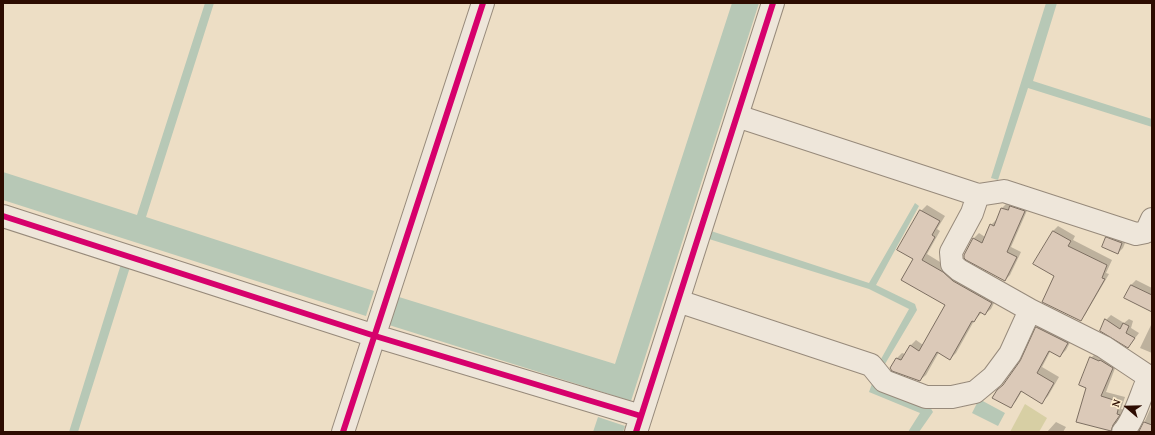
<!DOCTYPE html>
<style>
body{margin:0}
#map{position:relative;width:1155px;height:435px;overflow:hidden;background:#eddec5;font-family:"Gentium Book Plus",serif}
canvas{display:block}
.frame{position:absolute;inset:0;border:4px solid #2d0c01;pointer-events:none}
.north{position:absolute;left:1107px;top:387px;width:40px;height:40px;-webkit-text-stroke:3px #feedce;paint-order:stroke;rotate:290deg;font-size:11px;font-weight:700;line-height:16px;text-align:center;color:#2d0c01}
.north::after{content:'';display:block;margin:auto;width:14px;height:18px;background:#2d0c01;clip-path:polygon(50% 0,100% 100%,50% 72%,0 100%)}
</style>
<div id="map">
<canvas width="1155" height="435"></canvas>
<div class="frame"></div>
<div class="north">N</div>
</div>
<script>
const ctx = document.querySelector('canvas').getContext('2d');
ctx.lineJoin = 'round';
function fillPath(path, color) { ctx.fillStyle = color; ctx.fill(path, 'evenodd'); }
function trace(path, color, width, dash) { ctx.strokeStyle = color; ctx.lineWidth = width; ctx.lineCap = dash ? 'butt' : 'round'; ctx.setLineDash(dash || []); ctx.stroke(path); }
fillPath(new Path2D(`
 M1025,404L1047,418L1039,432H1010Z`), '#d7cfa4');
fillPath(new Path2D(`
 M205,3H214L146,217L374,291L366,316L3,200V172L137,215Z
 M732,3H759L631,401L389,325L399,297L615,364Z
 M1046,3H1057L1033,81L1152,119V127L1028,88L998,180L991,178Z
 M915,203L919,206L876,285L915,304L917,310L885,364L878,390L930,407L933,412L919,432H908L920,413L869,392L881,359L909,309L869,289L709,239L711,231L869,283Z
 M121,264L130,267L78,432H69Z
 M979,399L1005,413L998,426L972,413Z
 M598,417L625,426L623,432H593Z`), '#b7c8b6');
fillPath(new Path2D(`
 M1015,202L1029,206L1011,247L1021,252L1010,275L1005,280L974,238L979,233L985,237L991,225L996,220H997L1002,208L1007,203L1012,205Z
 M927,205L945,216L937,229L940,231L927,254L997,297L991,309L985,314L982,312L974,321L956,353L950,359L939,352L926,375L920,380L891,368L897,358L902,353L905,354L910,346L916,340L923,345L946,304L915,259L921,211Z
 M1058,226L1075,236L1073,240L1112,260L1106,273L1109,274L1085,315L1080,320L1055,276L1035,264L1053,231Z
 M1112,233L1127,238L1123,248L1118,253L1107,238Z
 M1136,280L1152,288V292L1148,301L1131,285Z
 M1111,315L1124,323L1129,319L1133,321L1131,328L1139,333L1128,347L1106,320Z
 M1043,322L1073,337L1066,350L1060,356L1051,350L1042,367L1059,377L1048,396L1042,402L1022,391L1016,401L1010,407L1005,383L1021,362L1037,328Z
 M1152,323V353L1140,348Z
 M1096,353L1117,363L1106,392L1125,397L1121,409L1124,410L1118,419L1115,425L1110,430L1087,387L1091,358Z
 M1152,405V432H1140Z
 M1056,422L1066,427L1063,432H1047Z`), '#0003');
const building = new Path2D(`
 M1010,206L1025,211L1007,252L1017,257L1005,281L966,260L964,258V255L973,238L982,243L990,224L994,226L1001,208L1008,210Z
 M920,210L940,221L932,235L935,237L922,260L943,272L953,281L992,303L985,315L980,312L974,322L972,321L950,360L937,352L920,381L892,371L890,368L896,358L901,360L910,345L919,351L945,305L901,280L913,259L897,250Z
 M1053,231L1071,241L1068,246L1107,265L1102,278L1105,279L1081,321L1042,302L1054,276L1033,264Z
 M1106,237L1122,243L1118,254L1102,247Z
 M1131,285L1152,295V312L1124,298Z
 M1105,319L1120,329L1123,323L1129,326L1126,333L1135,338L1128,348L1100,331Z
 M1036,327L1068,343L1060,357L1049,351L1037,373L1054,383L1042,404L1021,391L1011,408L992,398L997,390L1003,385L1020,361Z
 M1090,357L1099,361L1100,360L1113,368L1101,396L1120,402L1117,414L1120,415L1113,425L1111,431L1076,422L1086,388L1079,385Z
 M1144,422L1152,425V432H1139Z`);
fillPath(building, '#dbc9b8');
trace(building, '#7c6e61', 1);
const minor = new Path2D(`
 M737,116L978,195L1004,191L1136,234L1146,232L1152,219
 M978,195L972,213L951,252L952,264L959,270L1030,310L1104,347L1149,377
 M3,216L375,336L641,416
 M678,301L871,365L884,381L926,397H952L975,392L993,377L1010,354L1030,310
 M343,432L483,3
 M636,432L773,3
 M1123,432C1135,419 1141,393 1149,377L1152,378`);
trace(minor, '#978a7b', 24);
trace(minor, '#eee6da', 22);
trace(new Path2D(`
 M3,216L375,336L641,416
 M343,432L483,3
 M636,432L773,3`), '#d6006c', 6);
</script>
